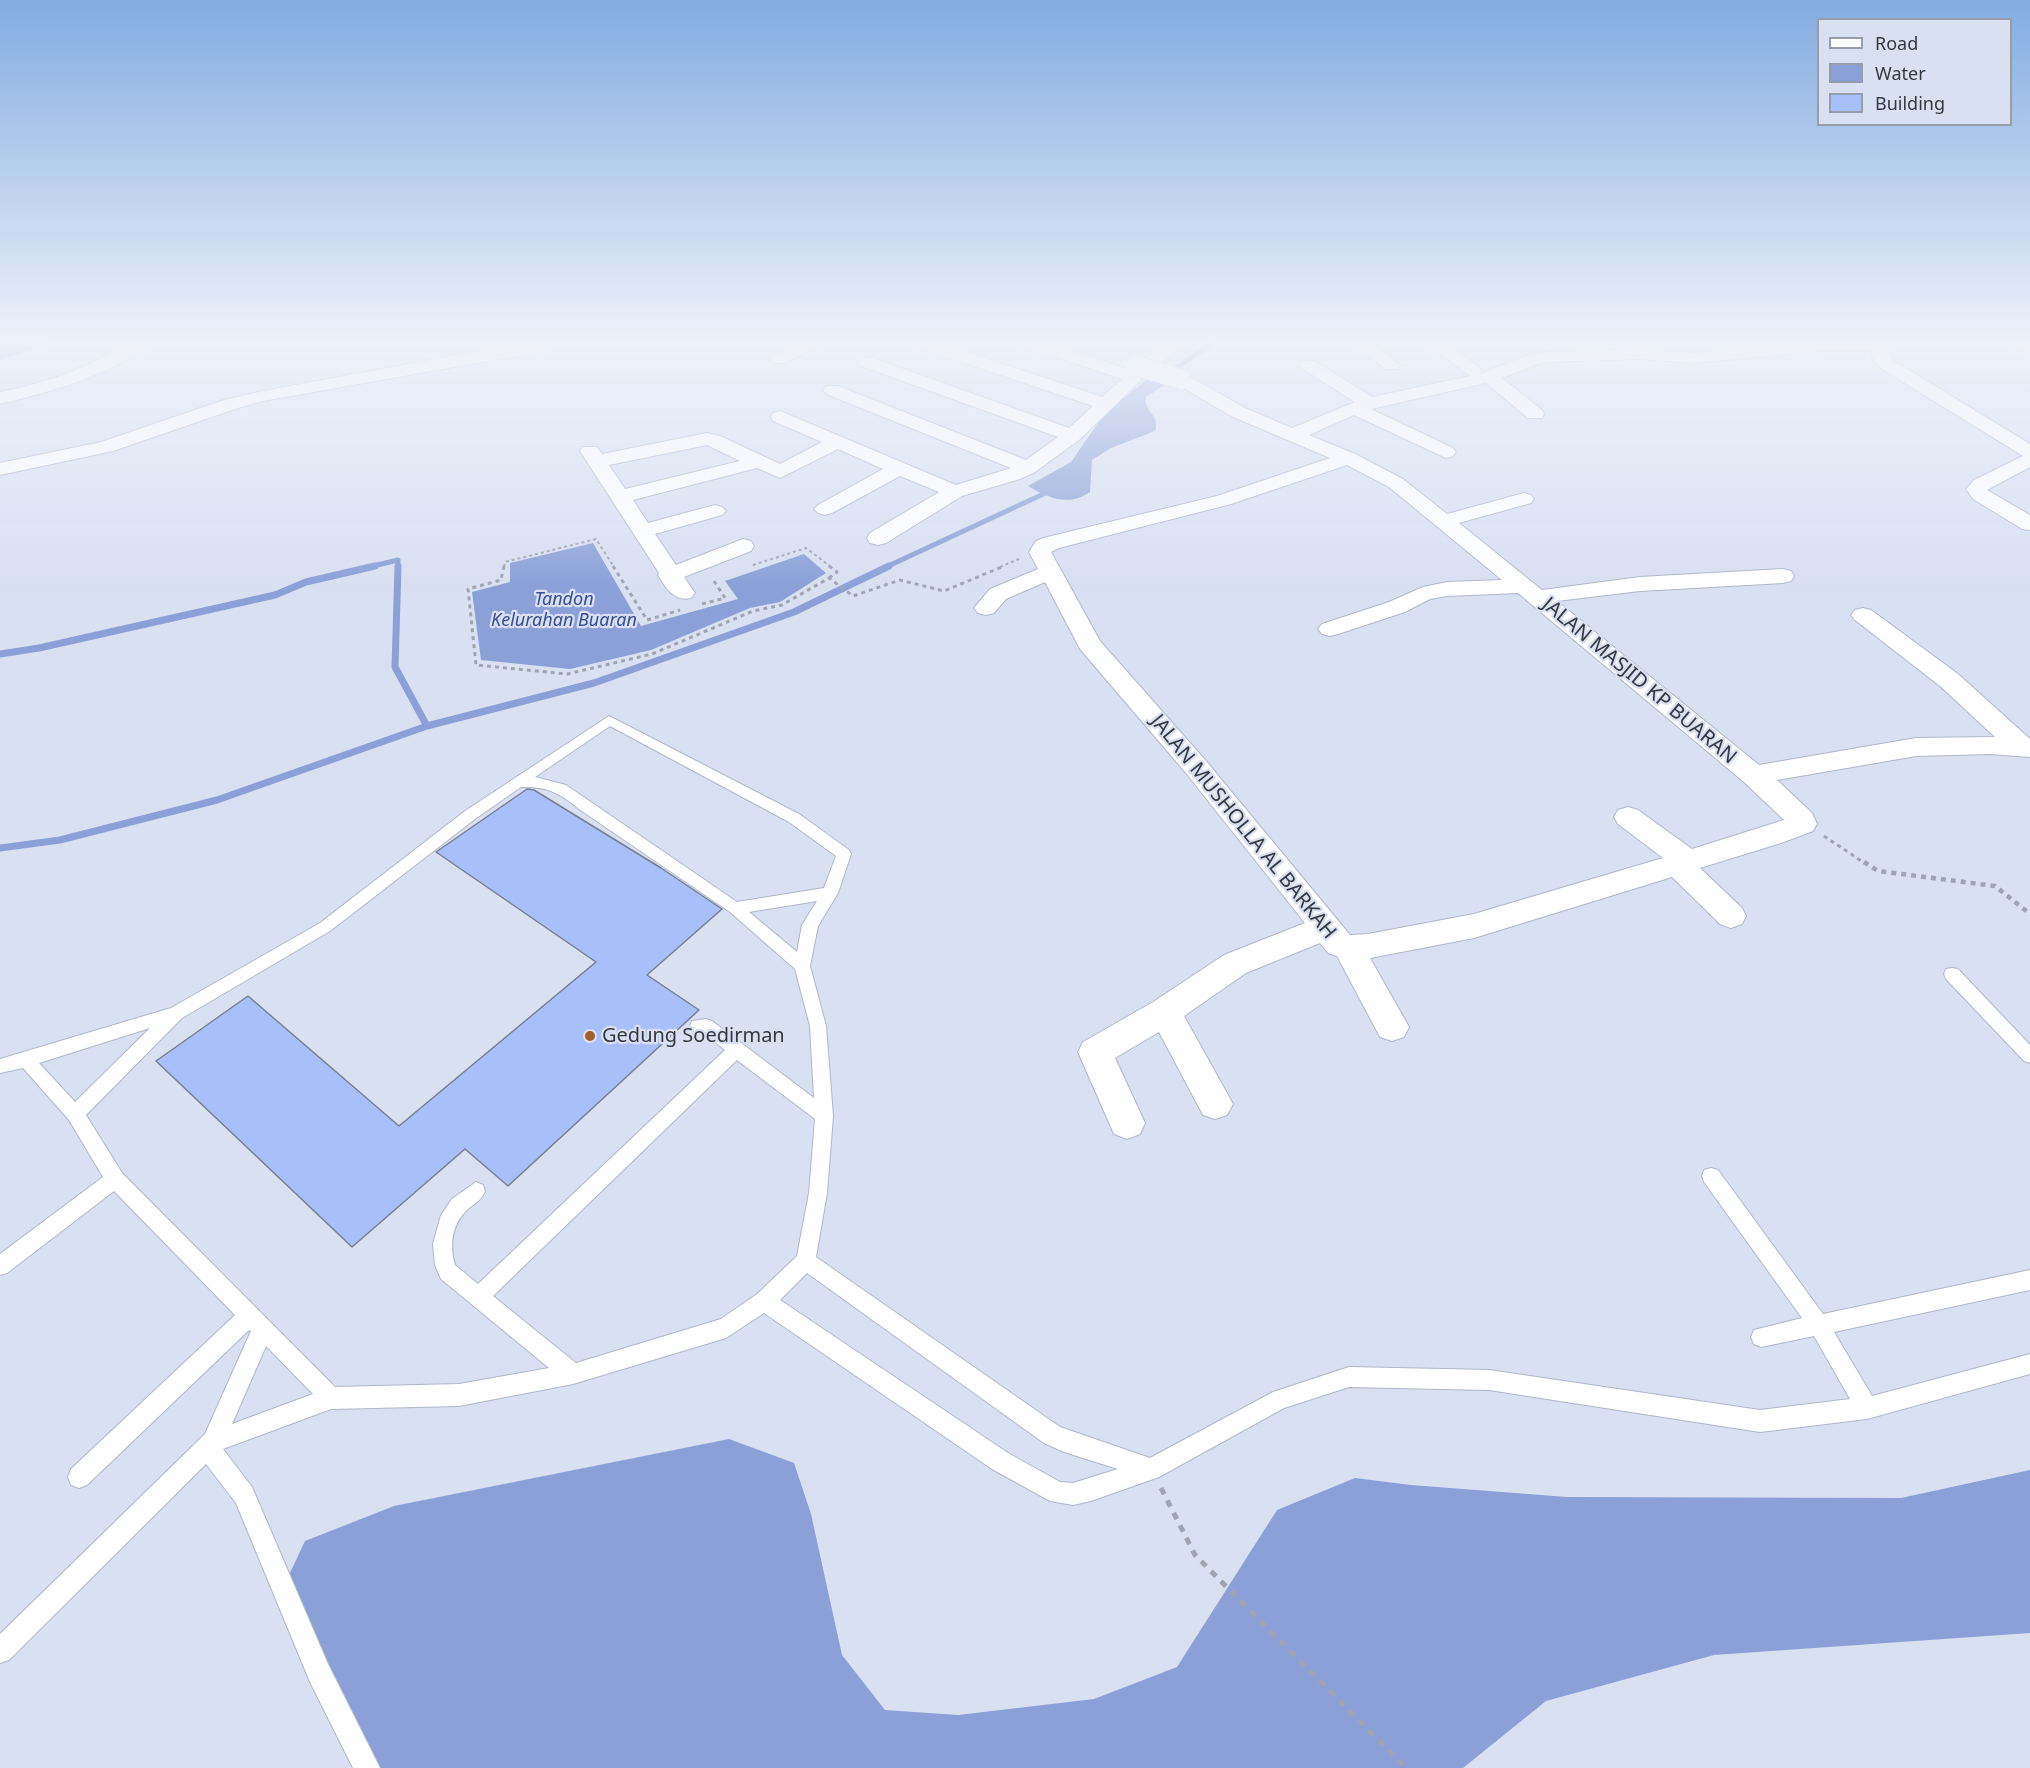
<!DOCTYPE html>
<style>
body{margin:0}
#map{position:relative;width:2030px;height:1768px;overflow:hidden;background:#d9e0f2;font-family:"Noto Sans",sans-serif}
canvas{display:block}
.legend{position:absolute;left:1817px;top:18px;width:195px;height:108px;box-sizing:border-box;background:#d9e0f2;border:2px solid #979daa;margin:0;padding:8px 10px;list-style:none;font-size:18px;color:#35383f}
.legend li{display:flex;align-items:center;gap:12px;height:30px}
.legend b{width:30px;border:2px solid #979daa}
</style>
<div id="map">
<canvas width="2030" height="1768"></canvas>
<ul class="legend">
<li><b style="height:8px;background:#fff"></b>Road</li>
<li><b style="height:16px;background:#8aa0d7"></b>Water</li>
<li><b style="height:16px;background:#a8c0f9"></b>Building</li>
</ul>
</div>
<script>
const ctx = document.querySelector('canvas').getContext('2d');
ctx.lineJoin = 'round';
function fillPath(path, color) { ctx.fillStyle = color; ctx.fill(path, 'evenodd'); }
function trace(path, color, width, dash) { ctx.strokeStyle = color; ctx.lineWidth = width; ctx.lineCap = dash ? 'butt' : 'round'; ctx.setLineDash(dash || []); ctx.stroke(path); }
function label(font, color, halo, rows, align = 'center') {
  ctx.font = font + ' "Noto Sans",sans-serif'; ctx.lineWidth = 4.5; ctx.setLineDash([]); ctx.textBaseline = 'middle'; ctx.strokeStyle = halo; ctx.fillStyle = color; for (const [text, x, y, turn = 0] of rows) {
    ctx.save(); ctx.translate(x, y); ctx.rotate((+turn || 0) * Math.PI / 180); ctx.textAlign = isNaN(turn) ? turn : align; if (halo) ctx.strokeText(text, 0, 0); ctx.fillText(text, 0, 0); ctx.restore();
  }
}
fillPath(new Path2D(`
 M1150,377L1168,383L1146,397C1143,412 1161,415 1155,431L1111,448L1092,460L1090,492C1069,507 1048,498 1028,486L1071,462L1105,413Z
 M593,543L641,626L738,599L725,581L804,554L826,573L780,602L750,608L651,650L570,669L481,660L472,592L510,582V563Z
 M729,1439L794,1463L811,1514L842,1655L885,1710L958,1715L1094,1699L1177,1667L1277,1510L1355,1478L1411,1485L1567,1497L1901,1498L2030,1470V1633L1714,1655L1546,1701L1463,1768H372L281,1592L305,1541L394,1506Z`), '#8aa0d7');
trace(new Path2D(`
 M1170,372L1216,341
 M369,567L398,560V567
 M886,567L1052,490`), '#8aa0d7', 5);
trace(new Path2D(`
 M398,566L395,667L427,726
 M0,654L39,648L275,595L306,582L375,566
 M0,848L60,840L217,800L427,726L594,683L794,612L889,566`), '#8aa0d7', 7);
fillPath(new Path2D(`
 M8,341H48L44,346L0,360V344Z`), '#8aa0d7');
const building = new Path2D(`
 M527,789L534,790L661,868L722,909L647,975L699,1010L508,1186L465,1149L352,1247L156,1061L248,996L399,1126L596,962L436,852Z`);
fillPath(building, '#a8c0f9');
trace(building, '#777e8e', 1.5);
const service = new Path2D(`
 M609,716L799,814L849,850L851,854L838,893L818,926L810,966L826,1026L833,1116L827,1193L816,1257L1060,1427L1150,1458L1273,1392L1349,1367L1489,1370L1760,1410L1850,1399L1814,1336L1761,1347L1754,1344L1751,1337L1754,1330L1802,1318L1704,1182L1702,1176L1704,1170L1711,1168L1718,1170L1823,1314L2030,1270V1290L1834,1332L1872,1396L2030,1354V1374L1867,1419L1760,1432L1489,1390L1349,1387L1284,1408L1159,1477L1091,1501L1073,1505L1050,1501L992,1469L764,1313L726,1338L573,1384L459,1406L331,1409L223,1449L252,1487L328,1664L380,1768H353L310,1682L236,1503L206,1464L9,1660L0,1663V1634L205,1434L251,1331L249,1330L87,1485L79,1488L71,1485L68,1477L71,1469L235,1315L114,1191L7,1273L0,1275V1254L103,1177L69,1120L23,1068L0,1073V1059L171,1008L320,923L465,811ZM610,726L789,822L836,856L824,888L737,902L566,785L535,777ZM521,787C547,786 560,793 579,809L730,912L795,969L810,1026L814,1098L712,1021L706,1019L692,1021L690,1026L692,1031L703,1033L725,1050L478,1284L455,1265C449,1244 452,1223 469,1208C476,1203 482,1199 485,1191L483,1185L476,1182L452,1199L441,1215L433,1244L435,1265L441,1279L549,1368L459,1384L335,1387L122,1173L86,1115L182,1018L330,931L475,819ZM817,901L802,925L797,952L749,912ZM150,1028L75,1102L39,1063ZM737,1060L815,1119L809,1193L797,1256L757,1294L721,1319L576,1363L493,1296ZM807,1273L1044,1443L1064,1452L1118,1469L1073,1483L1060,1482L1008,1453L780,1300ZM266,1346L313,1394L232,1424Z
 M1952,968L1958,969L2030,1045V1063L2024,1061L1946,979L1944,974L1946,969Z`);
const minor = new Path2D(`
 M128,341H148C125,373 38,395 0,404V392C46,383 90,368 128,341Z
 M532,341H552L539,352L533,353L263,401L238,408L113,451L0,475V463L101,442L224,400L263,391Z
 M801,341H823L821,345L785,363H773L770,359L773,355Z
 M909,341H935L1102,397L1122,379L1019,345L1017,341H1043L1131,370L1168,341H1187L1140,381L1079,440L1035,472L1020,479L962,496L886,543L878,545L870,543L867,538L870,533L939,492L900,476L832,513L825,515L818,513L814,509L818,505L883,469L838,449L780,478L757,468L633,500L648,523L715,505L722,507L726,511L722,515L655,534L676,565L743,539L751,541L754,546L751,551L684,577L695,593L691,598C674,602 666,588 658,575L659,573L580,451L583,447H597L602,454L707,433L720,436L780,464L822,442L773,421L771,417L773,413L780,411L956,485L1011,468L826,394L823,390L826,386H838L1026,460L1058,437L861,366L858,362L861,358H873L1069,428L1093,406L911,345ZM707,445L740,461L625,489L609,465Z
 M1351,341H1370L1400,365L1397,369H1385Z
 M1424,341H1443L1479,367L1482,371L1480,374L1528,355L1548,352L1640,349L1694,353L1816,341H1889L1890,356L1894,361L2030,444V467L1987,490L2030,515V530L2022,529L1973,499L1966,489L1974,480L2023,456L1882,369L1872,357V351H1820L1694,363L1640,359L1548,362L1538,364L1502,378L1542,410L1544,414L1542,418H1528L1486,383L1371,409L1453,448L1456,452L1453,456L1446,458L1354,415L1309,435L1355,454L1403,479L1447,514L1524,493L1531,495L1534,499L1531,503L1459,523L1542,590L1640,577L1783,569L1791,571L1794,576L1791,581L1783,583L1640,591L1557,601L1759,765L1916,738L1995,737L1940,686L1855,620L1851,615L1855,610L1863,608L1871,610L1958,674L2030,739V757L1990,754L1916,756L1777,780L1812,813L1817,824L1813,831L1781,843L1700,868L1742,908L1746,916L1742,924L1731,928L1720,924L1672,877L1474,938L1370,958L1409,1027L1404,1037L1392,1041L1380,1037L1337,956L1328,953L1320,943L1246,973L1184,1016L1233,1104L1227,1115L1215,1119L1203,1115L1159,1032L1115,1058L1145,1123L1140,1134L1127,1139L1114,1134L1078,1052L1083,1042L1153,1002L1224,955L1305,923L1186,773L1080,649L1045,582L1006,599L994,613L986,615L978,613L974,608L990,589L1038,569L1029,552L1036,541L1043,538L1217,496L1330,458L1231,416L1175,383L1172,379L1175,375H1187L1245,408L1292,428L1355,402L1303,369L1300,365L1303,361H1315L1372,397L1470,376ZM1347,465L1389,487L1502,580L1447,582L1423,587L1389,602L1322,624L1318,629L1322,634L1330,636L1338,634L1405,612L1430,599L1447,596L1518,593L1744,782L1784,820L1692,849L1638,810L1628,807L1618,810L1614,817L1618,824L1663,858L1474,914L1368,934L1350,935L1206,761L1100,641L1051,552L1059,548L1231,504Z
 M2010,341H2030V352L2012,345Z`);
trace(service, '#afb7c8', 2);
trace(minor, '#afb7c8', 2);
trace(new Path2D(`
 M753,565L806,548L831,567
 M504,567L505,562L596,539L614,567
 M1000,567L1019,559`), '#9fa4b2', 2, [3, 3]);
trace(new Path2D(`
 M504,566L501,580L468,589L476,665L567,674L652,654L753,611L782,605L829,578L853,596L900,580L944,591L1004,566
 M613,566L647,620L680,610
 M829,566L837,572L829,578
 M702,604L725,598L712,578
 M1824,836L1866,864`), '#9fa4b2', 3, [4, 4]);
trace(new Path2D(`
 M1864,862L1878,871L1995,886L2030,914`), '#9fa4b2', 4.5, [5, 5]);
trace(new Path2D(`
 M1161,1488L1195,1555L1406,1768`), '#9fa4b2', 5, [7, 7]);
fillPath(service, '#fff');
fillPath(minor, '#fff');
const minorBridge = new Path2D(`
 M1136,366L1181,379`);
trace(minorBridge, '#afb7c8', 21, []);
trace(minorBridge, '#fff', 20);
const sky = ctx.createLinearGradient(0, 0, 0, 589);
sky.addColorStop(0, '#82ace1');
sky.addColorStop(0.58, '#eef1f9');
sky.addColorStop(1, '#eef1f900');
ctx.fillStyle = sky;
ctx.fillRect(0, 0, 2030, 589);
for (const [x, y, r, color] of [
 [590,1036,6,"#a1602b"]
]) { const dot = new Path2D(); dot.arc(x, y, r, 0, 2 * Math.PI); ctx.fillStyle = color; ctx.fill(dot); trace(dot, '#d9e0f2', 2); }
label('italic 18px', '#364e92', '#d9e0f2', [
 ["Tandon",564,600],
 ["Kelurahan Buaran",564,621]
]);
label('20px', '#35383f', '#d9e0f2', [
 ["JALAN MASJID KP BUARAN",1639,681,40],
 ["JALAN MUSHOLLA AL BARKAH",1243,827,51]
]);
label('20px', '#35383f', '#d9e0f2', [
 ["Gedung Soedirman",602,1036]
], 'left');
</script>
